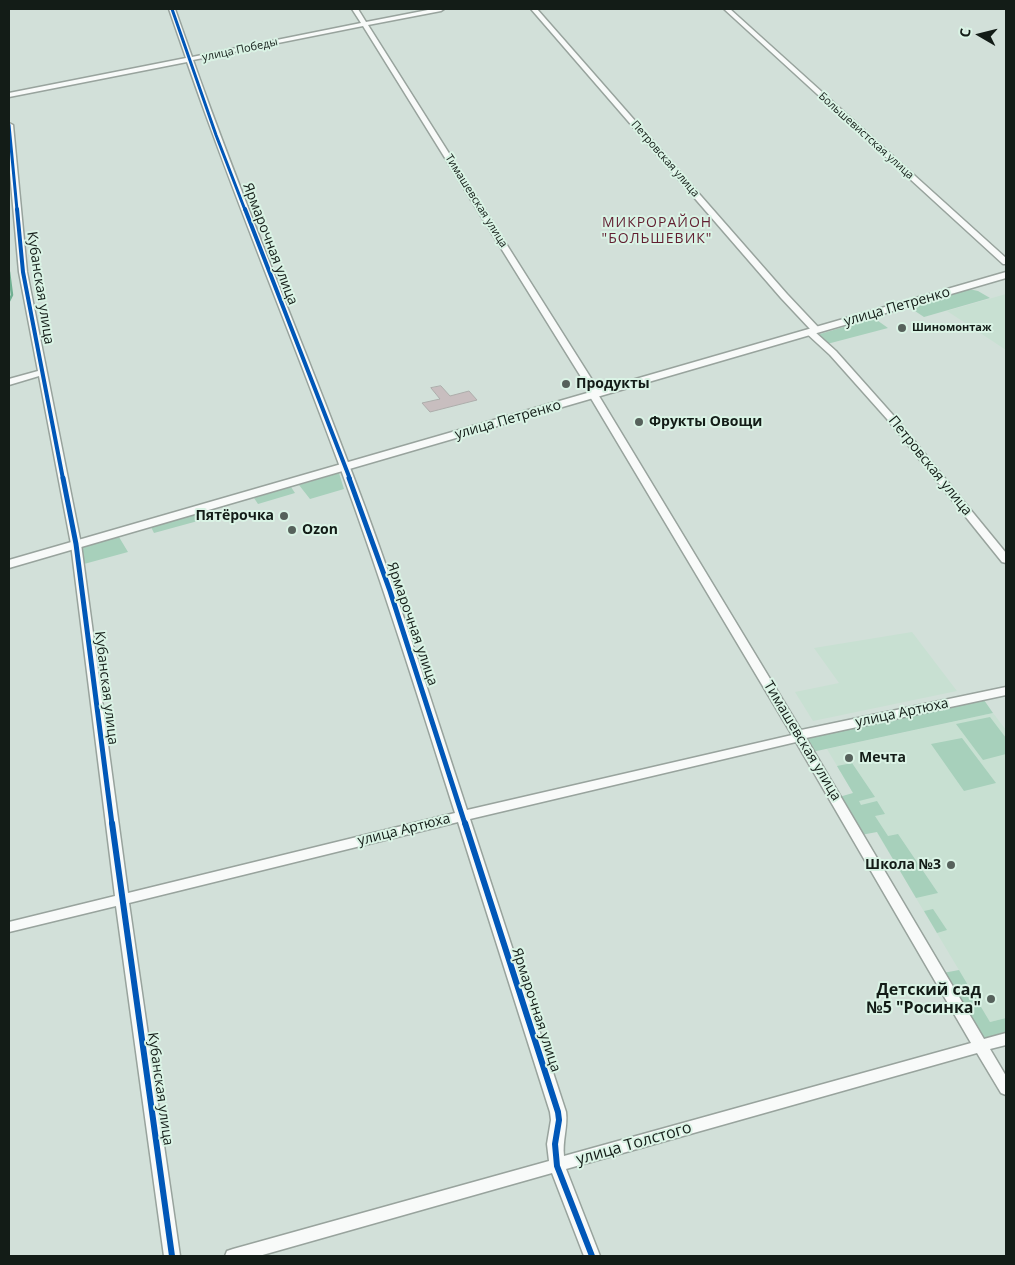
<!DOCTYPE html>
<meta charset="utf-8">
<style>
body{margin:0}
#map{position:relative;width:1015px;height:1265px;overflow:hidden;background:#d2e0d9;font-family:"Open Sans",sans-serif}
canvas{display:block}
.frame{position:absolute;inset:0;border:10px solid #131c17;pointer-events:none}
.north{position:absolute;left:955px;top:10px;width:50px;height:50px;-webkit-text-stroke:4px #daf3e5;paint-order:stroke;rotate:278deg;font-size:14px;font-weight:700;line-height:20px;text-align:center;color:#131c17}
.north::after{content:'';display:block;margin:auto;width:18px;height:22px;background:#131c17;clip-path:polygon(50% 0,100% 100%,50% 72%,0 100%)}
</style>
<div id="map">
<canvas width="1015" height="1265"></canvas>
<div class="frame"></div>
<div class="north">С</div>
</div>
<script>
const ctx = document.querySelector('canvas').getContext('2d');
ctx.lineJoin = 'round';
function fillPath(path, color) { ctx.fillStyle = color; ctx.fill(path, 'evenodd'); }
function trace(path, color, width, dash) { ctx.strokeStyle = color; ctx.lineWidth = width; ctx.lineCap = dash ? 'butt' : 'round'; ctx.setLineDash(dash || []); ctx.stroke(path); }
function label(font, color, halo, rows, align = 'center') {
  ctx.font = font + ' "Open Sans",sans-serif'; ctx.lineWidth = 4; ctx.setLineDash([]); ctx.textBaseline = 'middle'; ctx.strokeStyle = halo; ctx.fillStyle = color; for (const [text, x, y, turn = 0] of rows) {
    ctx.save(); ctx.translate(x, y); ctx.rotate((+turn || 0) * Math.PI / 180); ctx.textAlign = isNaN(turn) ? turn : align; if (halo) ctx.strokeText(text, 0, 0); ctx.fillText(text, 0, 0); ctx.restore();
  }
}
fillPath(new Path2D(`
 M1006,294V350L947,311Z
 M912,632L957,691L813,721L795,692L839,683L814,648Z
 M993,713L1006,730V1018L990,1022L827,749Z`), '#c8e0d2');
fillPath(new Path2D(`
 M969,289L978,291L990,298L924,317L909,307Z
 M874,318L888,328L827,344L820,337V334Z
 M339,473L344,489L310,499L299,485Z
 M291,487L295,493L258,504L254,498Z
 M212,510L216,516L154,533L151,527Z
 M119,537L128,552L84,564L82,547Z
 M984,700L993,713L812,752L804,738Z
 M990,717L1006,738V754L983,760L956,724Z
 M962,738L996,783L964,791L931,744Z
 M852,763L875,797L859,801L861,805L877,801L885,814L875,816L888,836L898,834L938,893L916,898L877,832L861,835L839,797L853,793L837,766Z
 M933,909L947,930L937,933L924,911Z
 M959,970L990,1022L1006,1018V1034L983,1040L943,973Z`), '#a7d0bb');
trace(new Path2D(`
 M9,272L12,295L9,301`), '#70b092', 2.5);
const building = new Path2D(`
 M441,386L450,396L469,391L477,400L430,412L422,403L440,399L431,388Z`);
fillPath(building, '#c8bebf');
trace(building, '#adadab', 1);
const minor = new Path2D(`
 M169,9H175L192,57L361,23L352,9H358L366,22L433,9H444L441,11L368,25L601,394L599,396L801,730L1006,687V695L806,738L984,1039L1006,1033V1045L990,1049L1006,1076V1095L1001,1093L977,1053L566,1169L600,1256H584L552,1173L259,1256H225L227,1251L233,1249L549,1161L547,1144L551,1120L550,1112L458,822L129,903L180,1256H164L116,906L9,932V922L115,896L71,544L39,376L9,385V379L38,371L19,272L9,161V123L13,125L27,272L81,544L128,893L455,813C418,697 382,581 340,467C290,331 234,198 187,62L9,97V93L186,58ZM363,26L591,393L589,395L792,735L467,810C429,695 393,578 349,465C298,330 241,197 193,60ZM796,742L971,1043L564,1156C562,1141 568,1127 566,1112L470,819Z
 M531,9H537L787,294L819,328V332H815L836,351L893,415L1006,553V563L1002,562L887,419L830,355L805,332L811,330L781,298Z
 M724,9H730L1006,258V264H1003Z`);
const major = new Path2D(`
 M1006,272V278L9,568V560Z`);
trace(minor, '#98a39d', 3);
trace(major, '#98a39d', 3);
fillPath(minor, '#f8faf9');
fillPath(major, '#f8faf9');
trace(new Path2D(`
 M172,9L216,135L245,210
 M9,125L17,210`), '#0057b8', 3);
trace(new Path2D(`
 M17,209L23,272L63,479
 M245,209L350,479`), '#0057b8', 4);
trace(new Path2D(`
 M63,478L76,544L112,824
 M349,478L390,591L465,824`), '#0057b8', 5);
trace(new Path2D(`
 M112,823L172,1256
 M465,823L558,1112L559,1120L555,1144L557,1166L592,1256`), '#0057b8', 6);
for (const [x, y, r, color] of [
 [902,328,5,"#56615b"],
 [566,384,5,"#56615b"],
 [639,422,5,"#56615b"],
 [284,516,5,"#56615b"],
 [292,530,5,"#56615b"],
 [849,758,5,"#56615b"],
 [951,865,5,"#56615b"],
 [991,999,5,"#56615b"]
]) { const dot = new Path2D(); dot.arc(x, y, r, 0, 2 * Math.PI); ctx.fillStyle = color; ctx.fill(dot); trace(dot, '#daf3e5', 2); }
label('11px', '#131c17', '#daf3e5', [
 ["улица Победы",240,50,-12],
 ["Большевистская улица",866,136,42],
 ["Петровская улица",665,159,49],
 ["Тимашевская улица",476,201,58]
]);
label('bold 11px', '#131c17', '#daf3e5', [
 ["Шиномонтаж",912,328]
], 'left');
ctx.letterSpacing = '1px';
label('14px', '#621e31', '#daf3e5', [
 ["МИКРОРАЙОН",657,223],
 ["\"БОЛЬШЕВИК\"",657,239]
]);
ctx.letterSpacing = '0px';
label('14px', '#131c17', '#daf3e5', [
 ["Ярмарочная улица",270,244,69],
 ["Кубанская улица",40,288,81],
 ["улица Петренко",897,307,-16],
 ["улица Петренко",508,420,-16],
 ["Петровская улица",930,466,51],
 ["Ярмарочная улица",412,624,71],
 ["Кубанская улица",106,688,83],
 ["улица Артюха",902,713,-12],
 ["Тимашевская улица",802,741,59],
 ["улица Артюха",404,830,-14],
 ["Ярмарочная улица",536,1010,72],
 ["Кубанская улица",160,1089,82]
]);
label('bold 14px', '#131c17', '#daf3e5', [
 ["Продукты",576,384],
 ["Фрукты Овощи",649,422],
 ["Пятёрочка",274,516,"right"],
 ["Ozon",302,530],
 ["Мечта",859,758],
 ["Школа №3",941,865,"right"]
], 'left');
label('bold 16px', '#131c17', '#daf3e5', [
 ["Детский сад",981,990],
 ["№5 \"Росинка\"",981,1008]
], 'right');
label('16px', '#131c17', '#daf3e5', [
 ["улица Толстого",634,1144,-16]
]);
</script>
